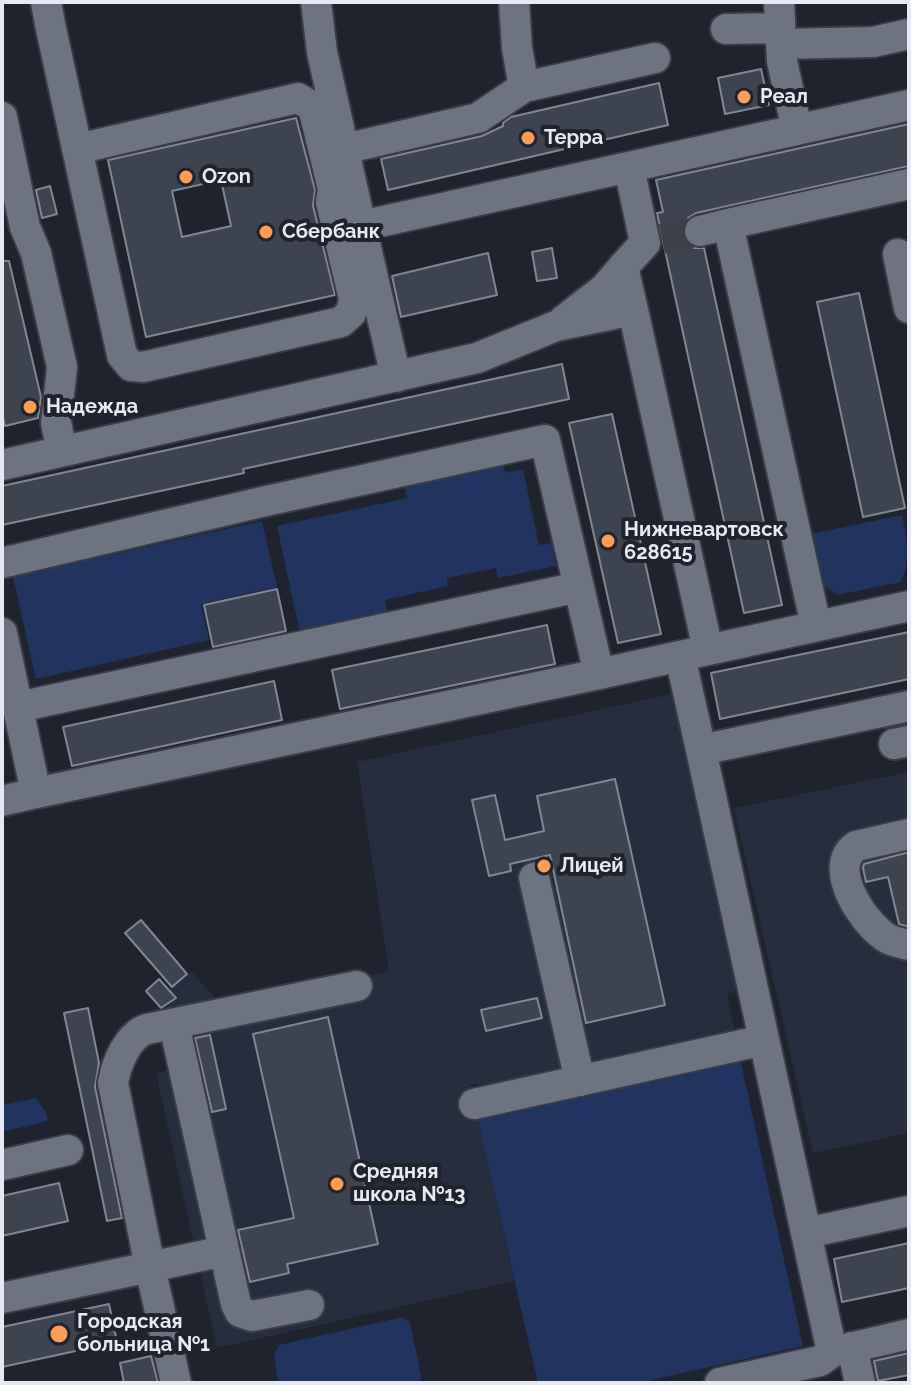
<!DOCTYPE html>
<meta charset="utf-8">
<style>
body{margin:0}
#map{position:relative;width:911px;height:1385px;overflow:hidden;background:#1e232e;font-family:Raleway,sans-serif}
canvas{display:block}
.frame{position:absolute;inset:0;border:4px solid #e6e9f1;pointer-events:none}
</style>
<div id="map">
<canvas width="911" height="1385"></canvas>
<div class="frame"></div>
</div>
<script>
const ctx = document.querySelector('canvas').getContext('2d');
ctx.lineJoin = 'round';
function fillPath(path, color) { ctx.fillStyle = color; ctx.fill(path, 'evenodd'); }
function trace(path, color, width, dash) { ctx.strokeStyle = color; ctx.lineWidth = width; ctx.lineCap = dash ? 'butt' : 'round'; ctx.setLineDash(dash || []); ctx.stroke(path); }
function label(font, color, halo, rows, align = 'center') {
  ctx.font = font + ' Raleway,sans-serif'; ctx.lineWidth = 8; ctx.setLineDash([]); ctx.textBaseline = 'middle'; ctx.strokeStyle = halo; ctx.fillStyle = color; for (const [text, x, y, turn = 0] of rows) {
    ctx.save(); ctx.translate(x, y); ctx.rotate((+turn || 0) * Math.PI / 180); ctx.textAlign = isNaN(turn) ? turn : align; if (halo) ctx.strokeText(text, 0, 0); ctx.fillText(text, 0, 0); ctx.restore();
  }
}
fillPath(new Path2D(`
 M676,693L742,990L727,994L736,1038L515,1086L470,1084L514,1281L217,1348L156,1073L175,1069L163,1010L176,999L169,990L191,971L215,998L225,1001L389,971L357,762Z
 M909,772V1133L813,1153L734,808Z`), '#252d3e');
fillPath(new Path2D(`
 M501,457L505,473L523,469L539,545L551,543L556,566L498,578L496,568L447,578L448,586L385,600L388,615L300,633L277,526L407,498L403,478Z
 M902,515C907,539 911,560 901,582L837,595L821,583L811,534Z
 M262,521L277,587L201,604L209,640L36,679L13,577Z
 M739,1054L803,1346L638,1383H538L476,1112Z
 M36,1098L46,1112L48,1121L2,1132V1105Z
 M403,1317L410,1323L421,1375L420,1383H278L274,1354L279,1345Z`), '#213460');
const building = new Path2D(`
 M761,69L769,105L725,114L718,78Z
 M659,83L668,125L388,190L381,159L482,136L503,126V123L511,117Z
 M296,118L315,190L313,206L335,295L146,337L108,160ZM221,180L231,226L182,237L172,191Z
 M909,124V166L696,213L688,218L683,225L682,235L687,243L694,248H704L782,605L744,613L663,241L657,213L663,212L656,180Z
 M50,186L57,214L42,218L36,190Z
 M552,248L557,278L537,281L532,252Z
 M488,253L497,295L401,317L392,276Z
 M2,261H9L41,397L38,418L5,426L2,414Z
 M859,293L905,508L863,517L817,302Z
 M562,364L569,399L243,469L244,473L2,525V486Z
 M612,414L661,634L618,643L569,423Z
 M277,589L286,631L213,647L204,605Z
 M547,625L555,664L340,709L332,670Z
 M909,632V679L720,719L711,673Z
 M274,681L282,720L72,766L63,727Z
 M615,779L665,1005L586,1023L550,855L510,864L511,871L489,876L472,800L495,795L505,840L544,831L537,796Z
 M909,852V927L899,924L888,877L866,882L863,868L864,864Z
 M141,920L187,974L172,987L125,933Z
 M159,979L176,998L161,1008L146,991Z
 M537,998L542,1018L486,1031L481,1010Z
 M88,1008L99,1063L95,1087L122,1218L107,1221L64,1013Z
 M328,1017L378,1244L287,1264L289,1273L250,1282L238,1230L294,1218L253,1034Z
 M210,1035L226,1109L212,1112L195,1038Z
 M59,1183L68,1221L2,1236V1196Z
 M909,1243V1288L842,1302L834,1259Z
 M109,1304L117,1342L2,1367V1327Z
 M909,1353V1375L878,1381L874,1361Z
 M151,1356L158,1383H124L120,1363Z`);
fillPath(building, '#3d434f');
trace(building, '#808694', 2);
trace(new Path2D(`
 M662,239L700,231`), '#3c414b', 30, [30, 15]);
const minor = new Path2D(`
 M46,2L50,24L122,355L131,366L143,367L341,322L351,313L354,299L331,202L333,189L313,107L298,98L77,149
 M316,2L322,52L361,226L629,167L645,243L623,267L633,310
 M514,2L517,48L524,87
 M779,2L782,61L797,130
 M726,29L780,28
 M781,44L873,42L909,34
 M2,117L25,227L36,253L62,367L56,423L62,451
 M344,149L478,118L524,87L655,58
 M629,167L909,105
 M361,226L396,377
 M700,231L728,224
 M898,254L909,308
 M564,320L604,289L623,267
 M2,465L477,358L556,326L633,310L708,650L680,656
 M2,563L266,501L545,440L599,674L680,656L701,750
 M816,626L728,224L909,184
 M2,633L36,793L2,801
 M708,650L909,606
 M18,707L579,587
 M894,744L909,741
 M36,793L599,674
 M909,834L856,846C826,867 862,921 885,937C892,942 901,943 909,945
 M534,878L580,1081
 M174,1024L236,1304L240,1312L252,1316L309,1305
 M474,1104L764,1040
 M2,1165L68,1150
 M806,1233L909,1211
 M224,1251L150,1267L113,1083C116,1064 128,1035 147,1029L357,986
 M2,1298L150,1267L176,1383
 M852,1347L860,1383
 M832,1352L701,750L909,706
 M720,1383L820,1361L832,1352L909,1334`);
trace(minor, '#393d46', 34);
trace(minor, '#6d7380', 30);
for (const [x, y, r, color] of [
 [744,97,8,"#fd9c55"],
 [528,138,8,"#fd9c55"],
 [186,177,8,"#fd9c55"],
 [266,232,8,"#fd9c55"],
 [30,407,8,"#fd9c55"],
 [608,541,8,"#fd9c55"],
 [544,866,8,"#fd9c55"],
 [337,1184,8,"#fd9c55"],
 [59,1334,10,"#fd9c55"]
]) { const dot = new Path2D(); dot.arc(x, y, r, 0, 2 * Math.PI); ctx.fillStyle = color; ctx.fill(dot); trace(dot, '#1e232e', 3); }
label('bold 20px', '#e6e9f1', '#1e232e', [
 ["Реал",760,97],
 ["Терра",544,138],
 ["Ozon",202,177],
 ["Сбербанк",282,232],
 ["Надежда",46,407],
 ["Нижневартовск",624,530],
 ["628615",624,553],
 ["Лицей",560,866],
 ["Средняя",353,1172],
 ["школа №13",353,1195],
 ["Городская",77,1322],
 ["больница №1",77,1345]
], 'left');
</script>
